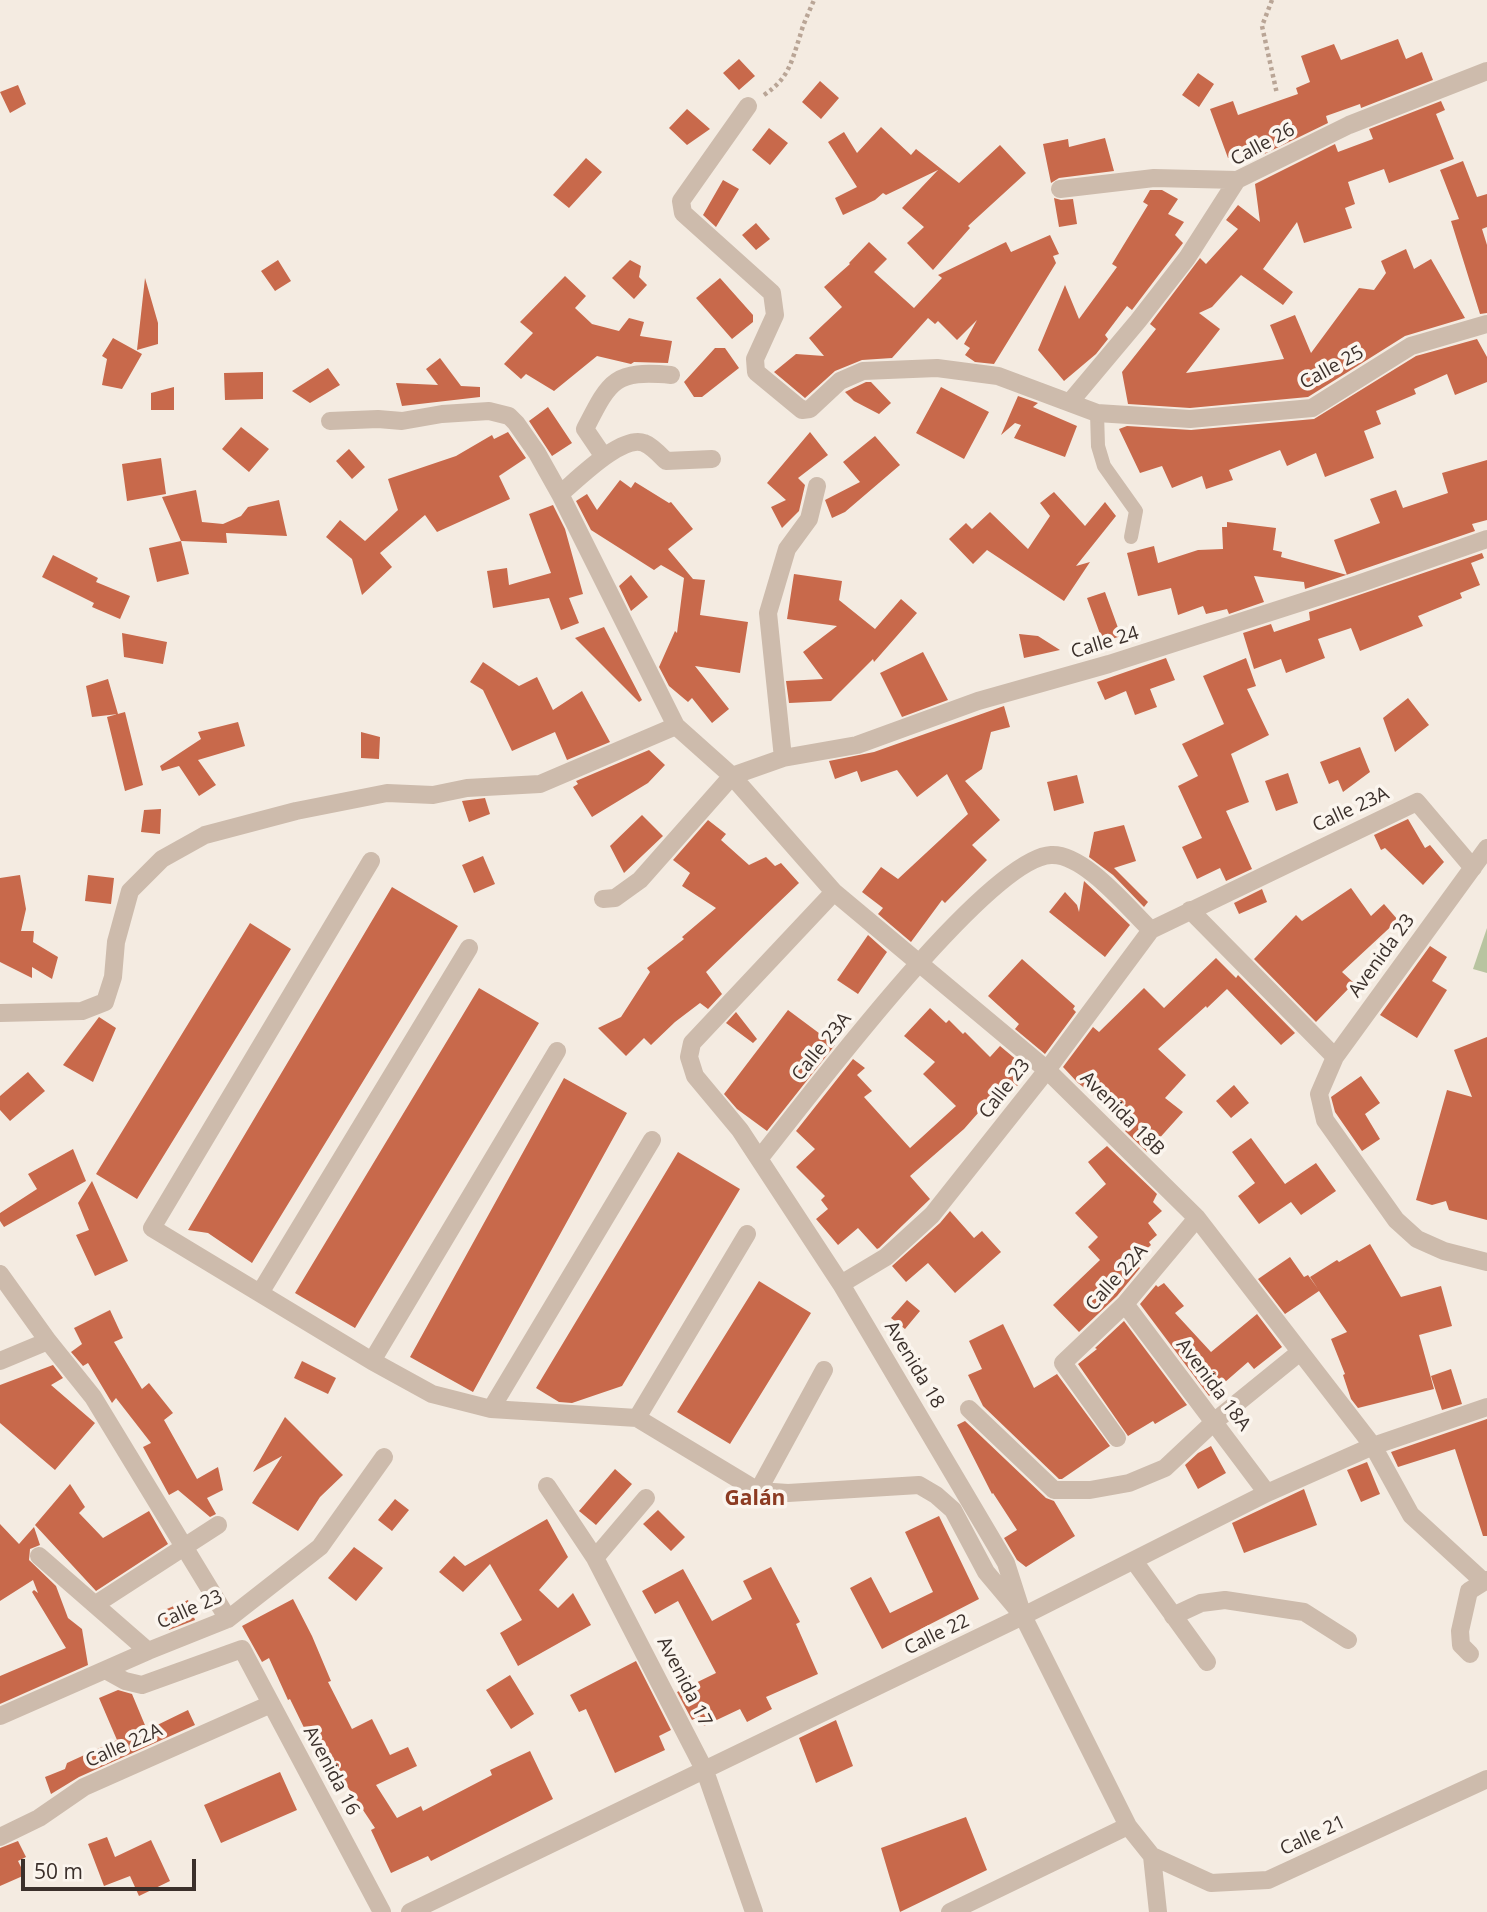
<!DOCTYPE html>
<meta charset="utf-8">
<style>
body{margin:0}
#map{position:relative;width:1487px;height:1912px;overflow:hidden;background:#f4ebe1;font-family:"Open Sans",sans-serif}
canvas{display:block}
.scale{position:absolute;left:21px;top:1859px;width:175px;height:32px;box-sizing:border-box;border:4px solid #3b302b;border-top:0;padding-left:9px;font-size:21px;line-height:24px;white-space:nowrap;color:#3b302b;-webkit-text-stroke:5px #fbf5ee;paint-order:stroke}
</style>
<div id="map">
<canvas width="1487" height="1912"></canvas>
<div class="scale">50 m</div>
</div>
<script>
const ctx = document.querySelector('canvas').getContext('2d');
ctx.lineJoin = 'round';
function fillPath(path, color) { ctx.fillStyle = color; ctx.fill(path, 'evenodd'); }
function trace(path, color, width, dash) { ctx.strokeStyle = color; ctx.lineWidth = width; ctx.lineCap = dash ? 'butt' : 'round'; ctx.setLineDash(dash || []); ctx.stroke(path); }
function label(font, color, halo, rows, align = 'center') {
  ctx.font = font + ' "Open Sans",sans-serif'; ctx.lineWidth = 7; ctx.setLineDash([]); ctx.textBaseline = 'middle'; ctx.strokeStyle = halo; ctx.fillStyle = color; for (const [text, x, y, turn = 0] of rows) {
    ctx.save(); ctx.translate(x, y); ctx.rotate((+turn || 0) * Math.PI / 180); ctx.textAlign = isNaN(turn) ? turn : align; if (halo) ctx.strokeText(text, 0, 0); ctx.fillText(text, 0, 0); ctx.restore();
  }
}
fillPath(new Path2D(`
 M1487,928V973L1473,969Z`), '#b8c4a0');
fillPath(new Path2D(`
 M1398,39L1406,59L1422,52L1433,80L1361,108L1360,104L1326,116L1328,123L1252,160L1250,149L1228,158L1210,109L1233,101L1238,115L1298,94L1296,88L1310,82L1301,56L1334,44L1341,60Z
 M739,59L755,76L739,90L723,73Z
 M1198,73L1214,84L1199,107L1182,95Z
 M820,81L839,98L821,119L802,102Z
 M18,85L26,104L10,113L0,92Z
 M1441,101L1445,110L1436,114L1454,159L1389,183L1384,169L1348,182L1355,204L1345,208L1352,228L1304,243L1297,222L1263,269L1293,292L1283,305L1241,275L1212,307L1199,313L1220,329L1186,373L1284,359L1270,325L1295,315L1311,353L1359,288L1374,290L1386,273L1381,261L1406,249L1414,269L1431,259L1465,318L1405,336L1308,397L1190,408L1128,404L1122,372L1156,329L1150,324L1200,258L1206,264L1238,229L1226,220L1238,205L1260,222L1255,184L1335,144L1338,152L1373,139L1369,129Z
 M687,109L710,129L687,145L669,128Z
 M881,127L911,155L916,149L959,183L1000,145L1026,173L968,226L970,228L933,270L907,243L924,227L902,208L938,170L886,195L883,193L875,200L843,215L835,198L857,187L828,142L844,132L857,153Z
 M769,128L788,143L770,165L752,150Z
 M1105,138L1114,171L1059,178L1051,183L1043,144L1068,139L1069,147Z
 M586,158L602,172L569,208L553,195Z
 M1463,161L1477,197L1487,194V227L1482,229L1487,245V313L1480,314L1451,221L1459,219L1440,170Z
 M723,180L739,189L716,227L703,215Z
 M1150,190H1162L1178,199L1168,214L1184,222L1175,235L1183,243L1132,310L1127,306L1105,335L1108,339L1096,354L1064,381L1038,350L1065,285L1079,319L1117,267L1112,264L1148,205L1143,202Z
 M1054,198L1061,200L1073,199L1077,224L1059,227Z
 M756,223L770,239L756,250L742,235Z
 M1050,235L1059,254L1053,256L1056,263L994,364L975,362L965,355L970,348L964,344L977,320L957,340L938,321L935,324L928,318L892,358L862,360L835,371L805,398L774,372L796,354L824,356L809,338L842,307L824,287L850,264L849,263L869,242L887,259L874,272L914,308L942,278L938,275L1006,242L1011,252Z
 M278,260L291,281L275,291L261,271Z
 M630,260L641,266L639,277L647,285L634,299L612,278Z
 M565,276L586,296L575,308L592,324L619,331L629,318L644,322L640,336L672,341L668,363L634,362L631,364L597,356L554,391L526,374L521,379L504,364L533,333L520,322Z
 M145,278L158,323V344L137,350Z
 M720,278L753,315V322L732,339L696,298Z
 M113,338L142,354L122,389L102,385L107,359L102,356Z
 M1477,339L1487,357V382L1455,395L1447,374L1414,389L1416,394L1376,411L1381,424L1364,431L1374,458L1325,477L1316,453L1287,466L1280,450L1229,470L1233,480L1206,489L1202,476L1172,488L1162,466L1140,473L1119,429L1127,426L1191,430L1314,419L1416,356Z
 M715,348H725L739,368L702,397H694L684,382Z
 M440,358L461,386L480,387V397L402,406L396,383L438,385L426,369Z
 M328,368L340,385L310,403L292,391Z
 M263,372V399L225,400L224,373Z
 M866,382H871L891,403L879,414L854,401L845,392Z
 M174,387V410H151V393Z
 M941,387L989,412L964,459L916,433Z
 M1018,396L1038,403L1033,407L1077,426L1065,457L1014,438L1021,425L1015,423L1001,435Z
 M548,407L572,443L552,456L529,421Z
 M241,427L269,449L249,472L222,449Z
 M508,432L526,458L499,476L510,499L437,532L425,515L380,553L392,567L362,595L352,559L326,537L340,520L365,541L398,510L388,479L456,456L492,435L494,439Z
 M810,432L828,455L798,478L805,485L799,511L782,528L771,507L786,500L767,483Z
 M875,436L900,465L845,512L832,518L825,500L860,482L843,462Z
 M349,449L365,467L352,479L336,461Z
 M161,458L166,494L127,501L122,464Z
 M1487,460V520L1472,524L1475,531L1305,589L1304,582L1254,576L1264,602L1229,614L1227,609L1206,614L1203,606L1178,615L1171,588L1138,596L1127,553L1154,546L1158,563L1198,550L1223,549L1222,527H1227V522L1276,528L1273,550L1282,552L1281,557L1347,575L1334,540L1380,523L1370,499L1396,490L1403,508L1448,493L1442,473Z
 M620,480L631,488L635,482L669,503L671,502L693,529L668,549L693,579L705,580L700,615L748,622L740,673L695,666L729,709L712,723L692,698L688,702L669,686L659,667L675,631L677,633L684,578L661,565L654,570L591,530L576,501L587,494L597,510Z
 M196,490L202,522L223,524L241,516L248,507L279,500L287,536L226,533L227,543L181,541L162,497Z
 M1054,492L1085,526L1105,502L1116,516L1076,566L1090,562L1064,601L987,550L973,564L949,539L966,523L972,529L990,512L1028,549L1050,516L1040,503Z
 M553,505L565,529L583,594L569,598L579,623L561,630L549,598L493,608L487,571L507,568L509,585L551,573L529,514Z
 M181,541L189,574L157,582L149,548Z
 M1482,553L1484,558L1471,563L1480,585L1460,593L1462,598L1418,616L1423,626L1360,651L1351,628L1318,639L1325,658L1286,673L1281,659L1254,669L1243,633L1271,624L1274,632L1310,620L1309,612Z
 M53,555L98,578L96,582L130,596L120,619L92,607L94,603L42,577Z
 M794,574L842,581L839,600L875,629L901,599L917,613L874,662L873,659L831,701L789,703L786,681L823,679L803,652L837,626L787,619Z
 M631,575L648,597L631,611L619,586Z
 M1105,592L1121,636L1103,642L1087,598Z
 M604,627L642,700L639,702L575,638Z
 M122,633L167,642L163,664L124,657Z
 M1019,634L1038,636L1060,650L1024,658Z
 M923,652L948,700L902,717L880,673Z
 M1166,658L1175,680L1150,689L1157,707L1135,715L1126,691L1105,700L1097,682Z
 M1246,658L1256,686L1247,689L1269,735L1231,754L1249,802L1226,811L1252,869L1226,881L1220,868L1197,879L1182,847L1202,838L1178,786L1198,776L1182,744L1224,724L1203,676Z
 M483,662L519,686L537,677L553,710L582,691L610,742L567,760L555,732L512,751L483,690L470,682Z
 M108,679L118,714L92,717L86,686Z
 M1408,698L1429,725L1395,752L1383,718Z
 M1004,706L1010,727L991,732L982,769L965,781L1000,820L972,845L987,860L945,903L942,900L911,942L878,914L883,908L862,892L881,867L898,879L968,814L947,774L917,797L897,770L861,782L857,771L835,779L829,761L874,752Z
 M125,712L143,785L125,791L107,717Z
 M238,722L245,746L198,760L216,785L199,796L179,766L162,771L160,766L201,739L198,732Z
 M361,732L380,737L379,759L361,758Z
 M1360,747L1370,772L1343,792L1338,780L1329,784L1320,762Z
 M649,750L665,765L648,783L592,817L573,787L578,784L576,781Z
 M1288,773L1298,803L1276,811L1265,781Z
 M1077,775L1084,803L1054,811L1047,782Z
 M485,798L490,814L469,822L462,801Z
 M161,809L160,834L141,832L144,810Z
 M642,815L663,836L624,873L610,846Z
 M1408,819L1425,848L1430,845L1444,862L1423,885L1385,848L1381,850L1374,835Z
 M708,820L726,834L721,840L749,865L766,857L775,866L781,863L799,883L706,972L722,994L708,1009L700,1003L675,1022L651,1045L644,1038L626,1056L598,1028L621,1017L650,972L647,968L684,939L682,937L716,908L682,886L690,873L673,860Z
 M1124,825L1136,861L1114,868L1148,902L1144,907L1113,875L1089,857L1094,832Z
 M483,856L495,884L474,893L462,865Z
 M20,875L26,909L21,931H34L33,942L58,957L52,979L32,967V978L0,962V878Z
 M88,875L114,878L111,904L85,901Z
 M1084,881L1130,925L1105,957L1049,912L1065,892L1077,905L1079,912Z
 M392,887L458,926L252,1263L208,1233L188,1230Z
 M1351,888L1371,916L1384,904L1398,920L1342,972L1354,983L1316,1022L1254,959L1296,915L1302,921Z
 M1262,889L1267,902L1239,914L1234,903Z
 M250,923L291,949L137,1199L96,1174Z
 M868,935L887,952L858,994L837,980Z
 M1430,946L1447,957L1432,981L1447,990L1417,1038L1380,1015Z
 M1216,958L1236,978L1238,975L1295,1033L1281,1045L1227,989L1207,1008L1206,1006L1158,1049L1186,1075L1165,1098L1183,1112L1147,1152L1125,1131L1132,1125L1102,1097L1100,1100L1078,1083L1063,1067L1093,1027L1099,1032L1144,988L1164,1008Z
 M1022,959L1075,1006L1073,1009L1076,1012L1045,1054L1015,1029L1019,1024L988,996Z
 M479,988L539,1023L355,1328L295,1293Z
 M930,1008L946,1023L949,1020L963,1034L965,1032L990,1057L1000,1046L1030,1071L1017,1086L1008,1079L964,1129L910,1176L930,1199L879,1248L877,1249L858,1228L838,1245L816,1219L828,1209L821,1200L825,1196L796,1167L815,1149L796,1131L853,1059L865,1068L857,1075L872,1091L864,1097L910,1148L956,1106L923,1074L935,1062L904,1036Z
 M788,1010L835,1045L767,1131L737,1109L724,1094Z
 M736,1012L757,1039L753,1043L726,1023Z
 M99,1017L116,1028L93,1082L63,1065Z
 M1487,1037V1220L1449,1210L1446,1201L1432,1205L1416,1200L1447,1090L1472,1097L1454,1050Z
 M28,1072L45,1091L10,1121L0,1110V1096Z
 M1361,1076L1380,1103L1365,1114L1380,1139L1362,1151L1335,1112L1331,1097Z
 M564,1078L627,1113L473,1392L410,1357Z
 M1234,1085L1249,1103L1231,1118L1216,1101Z
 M1251,1138L1285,1184L1316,1163L1336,1191L1301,1215L1291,1202L1259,1224L1238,1196L1255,1183L1232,1152Z
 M1107,1146L1157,1194L1153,1202L1162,1211L1148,1223L1157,1235L1149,1242L1151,1245L1134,1261L1140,1268L1117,1296L1079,1332L1053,1305L1100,1260L1088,1247L1098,1237L1075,1213L1106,1184L1088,1162Z
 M73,1149L86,1181L4,1227L0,1221V1213L37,1189L28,1174Z
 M678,1152L740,1189L622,1386L572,1403L559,1402L536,1388Z
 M92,1181L128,1261L95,1276L76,1235L89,1230L78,1203Z
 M950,1211L974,1238L982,1231L1001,1252L955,1293L928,1263L906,1282L892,1266L940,1223Z
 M1370,1244L1401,1297L1441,1286L1452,1326L1419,1335L1434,1389L1358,1408L1351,1399L1343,1375L1345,1374L1331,1339L1347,1332L1319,1291L1285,1314L1258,1279L1290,1257L1304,1277L1308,1275L1318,1289L1310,1277L1337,1260L1339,1262Z
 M759,1281L811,1313L730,1444L677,1412Z
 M1164,1283L1184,1306L1175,1313L1211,1352L1257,1314L1282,1347L1254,1369L1248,1362L1209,1396L1140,1304L1156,1285L1158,1287Z
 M907,1300L920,1311L905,1329L891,1318Z
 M110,1310L123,1338L114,1342L142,1389L149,1383L173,1413L164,1420L197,1479L218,1467L223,1490L207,1498L216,1514L210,1517L178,1490L169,1495L143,1447L151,1443L116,1398L112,1403L88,1363L83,1366L71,1352L82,1344L74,1328Z
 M1124,1321L1187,1405L1155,1424L1153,1421L1128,1436L1078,1364L1097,1349L1095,1348Z
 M1003,1324L1034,1388L1057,1374L1110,1446L1062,1479H1059L983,1406L968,1375L982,1369L969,1341Z
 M302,1361L336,1378L328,1394L294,1378Z
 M53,1365L63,1378L51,1385L95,1423L55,1470L0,1423V1385Z
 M1451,1369L1462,1404L1442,1410L1431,1376Z
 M285,1417L343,1475L320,1497L298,1531L252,1503L282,1456L253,1472Z
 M1487,1419V1536H1483L1455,1449L1398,1467L1391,1452Z
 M965,1421L1046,1498L1054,1501L1075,1536L1026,1567L1017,1560L1004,1538L1017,1530L993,1493L992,1494L957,1425Z
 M1211,1446L1226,1473L1198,1489L1185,1465L1198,1453Z
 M1367,1462L1380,1494L1361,1502L1347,1470Z
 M615,1469L632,1484L596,1525L579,1511Z
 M70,1484L85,1507L79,1513L103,1538L149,1511L168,1544L96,1591L35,1525Z
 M1304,1489L1317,1525L1244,1553L1232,1523Z
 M395,1499L409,1510L392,1531L378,1520Z
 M658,1510L685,1537L671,1551L643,1524Z
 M939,1516L979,1599L882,1649L850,1588L871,1577L890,1613L933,1592L905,1532Z
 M547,1519L568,1557L539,1590L558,1608L573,1593L591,1625L518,1666L500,1633L522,1620L490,1564L463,1592L439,1572L454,1556L465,1566Z
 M0,1524L19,1544L34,1527L40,1545L30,1549L29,1560L56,1586L68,1618L82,1629L88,1665L0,1704V1676L66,1648L32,1592L34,1590L38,1593L33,1580L0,1601Z
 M354,1547L383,1568L356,1601L328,1578Z
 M771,1567L800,1622L796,1624L818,1674L766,1697L772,1709L747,1722L740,1709L704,1726L700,1716L692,1720L677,1692L716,1673L678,1601L655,1614L642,1591L683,1569L712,1621L752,1599L743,1581Z
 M293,1599L312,1636L331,1681L328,1682L352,1729L372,1719L390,1755L408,1747L417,1766L376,1785L397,1818L421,1806L423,1811L492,1775L490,1770L530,1751L553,1799L431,1861L428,1856L391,1873L371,1830L375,1828L339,1774L335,1776L316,1737L310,1740L290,1699L288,1700L269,1658L262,1662L242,1626Z
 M188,1600L195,1620L169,1630L162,1611Z
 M636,1661L671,1730L659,1736L665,1750L615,1773L586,1709L579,1712L570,1695Z
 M510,1675L534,1714L511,1729L486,1690Z
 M118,1690L132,1694L147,1730L188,1710L195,1725L79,1777L51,1794L45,1777L65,1769L67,1763L117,1740L99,1698Z
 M836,1720L853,1766L816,1783L799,1738Z
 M280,1772L297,1810L221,1843L204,1805Z
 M966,1817L987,1870L900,1912L881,1848Z
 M107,1837L115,1857L151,1840L170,1881L139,1896L130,1876L104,1886L88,1844Z
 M18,1841L26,1857L18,1861L25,1875L0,1886V1848Z`), '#c8694b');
trace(new Path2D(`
 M1272,0L1262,26L1277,94
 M764,95C789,78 791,63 800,36C803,24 809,12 814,0`), '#b9a596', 4.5, [3.5, 3.5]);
trace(new Path2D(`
 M1097,413L1098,446L1104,466L1136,511L1131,537`), '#cdbbac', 14);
trace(new Path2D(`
 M748,106L681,201L683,213L772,293L775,315L755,359L756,372L802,410L810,409L840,381L863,371L937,368L998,376L1097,413L1190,419L1312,408L1411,346L1487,324
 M1060,189L1154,178L1237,180
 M1070,402L1138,321L1187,258L1237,180L1349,125L1487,71
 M330,421L378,419L402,421L442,414L489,411L509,416L516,423L537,453L560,494L676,726L732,776L834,892L1047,1070L1197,1218L1373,1446L1411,1515L1483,1581
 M604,457L585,429C610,380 614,370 671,375
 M560,494C577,480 622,434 644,443C652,446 660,455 666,461L712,459
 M783,758L768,613L787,549L809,519L817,486
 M1487,848L1335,1057L1319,1094L1325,1120L1396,1220L1417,1239L1444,1251L1487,1262
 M371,861L152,1228L372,1361L432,1394L491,1409L637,1418L758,1491L788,1493L919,1485L936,1495L953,1510L986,1572L1023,1616
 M834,892L692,1043L689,1057L695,1076L740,1130L841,1284L1006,1563L1023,1616L1128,1826L1152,1856L1158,1912
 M603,899L615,898L640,880L732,776L783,758L857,745L978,701L1109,664L1358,584L1487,539
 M1190,910L1335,1057
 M0,1013L82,1011L105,1002L113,977L116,942L130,891L162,859L205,835L296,811L387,793L433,795L467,788L540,784L676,726
 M759,1159C805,1102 987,858 1051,855C1084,853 1128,908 1151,930
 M0,1274L48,1341L93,1397L228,1619
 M841,1284L886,1257L932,1215L1047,1070L1151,930L1417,802L1473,868
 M260,1293L469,948
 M1125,1304L1267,1493
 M0,1361L48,1341
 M372,1361L557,1051
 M491,1409L652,1140
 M969,1409L1054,1490H1090L1129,1483L1165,1468L1215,1421L1300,1352
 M637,1418L747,1234
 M1117,1438L1063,1363L1125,1304L1197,1218
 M547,1486L595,1558L705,1771L754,1912
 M758,1491L824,1370
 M39,1556L148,1651
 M595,1558L646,1498
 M1134,1561L1207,1662
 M96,1604L218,1525
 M1173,1616L1201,1603L1225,1600L1304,1612L1348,1640
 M1470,1654L1461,1645L1460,1631L1469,1591L1487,1580
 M107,1671L125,1681L142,1685L242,1649L382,1912
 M0,1716L148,1651L228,1619L320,1547L384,1457
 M0,1837L39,1818L84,1787L271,1704
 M1152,1856L1211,1883L1268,1880L1487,1779
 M410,1912L1023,1616L1267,1493L1373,1446L1487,1407
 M950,1912L1128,1826`), '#cdbbac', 18);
label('19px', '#3b302b', '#fbf5ee', [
 ["Calle 26",1263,145,-28],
 ["Calle 25",1332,368,-29],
 ["Calle 24",1105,643,-17],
 ["Calle 23A",1351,810,-25],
 ["Avenida 23",1382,956,-54],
 ["Calle 23A",822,1047,-51],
 ["Calle 23",1005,1089,-52],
 ["Avenida 18B",1122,1114,45],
 ["Calle 22A",1117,1278,-48],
 ["Avenida 18",914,1365,59],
 ["Avenida 18A",1213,1385,53],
 ["Calle 23",190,1610,-24],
 ["Calle 22",937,1635,-26],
 ["Avenida 17",684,1682,63],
 ["Calle 22A",124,1746,-24],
 ["Avenida 16",331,1771,62],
 ["Calle 21",1313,1836,-25]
]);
label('bold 21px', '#8c3b22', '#fbf5ee', [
 ["Galán",755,1499]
]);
</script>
